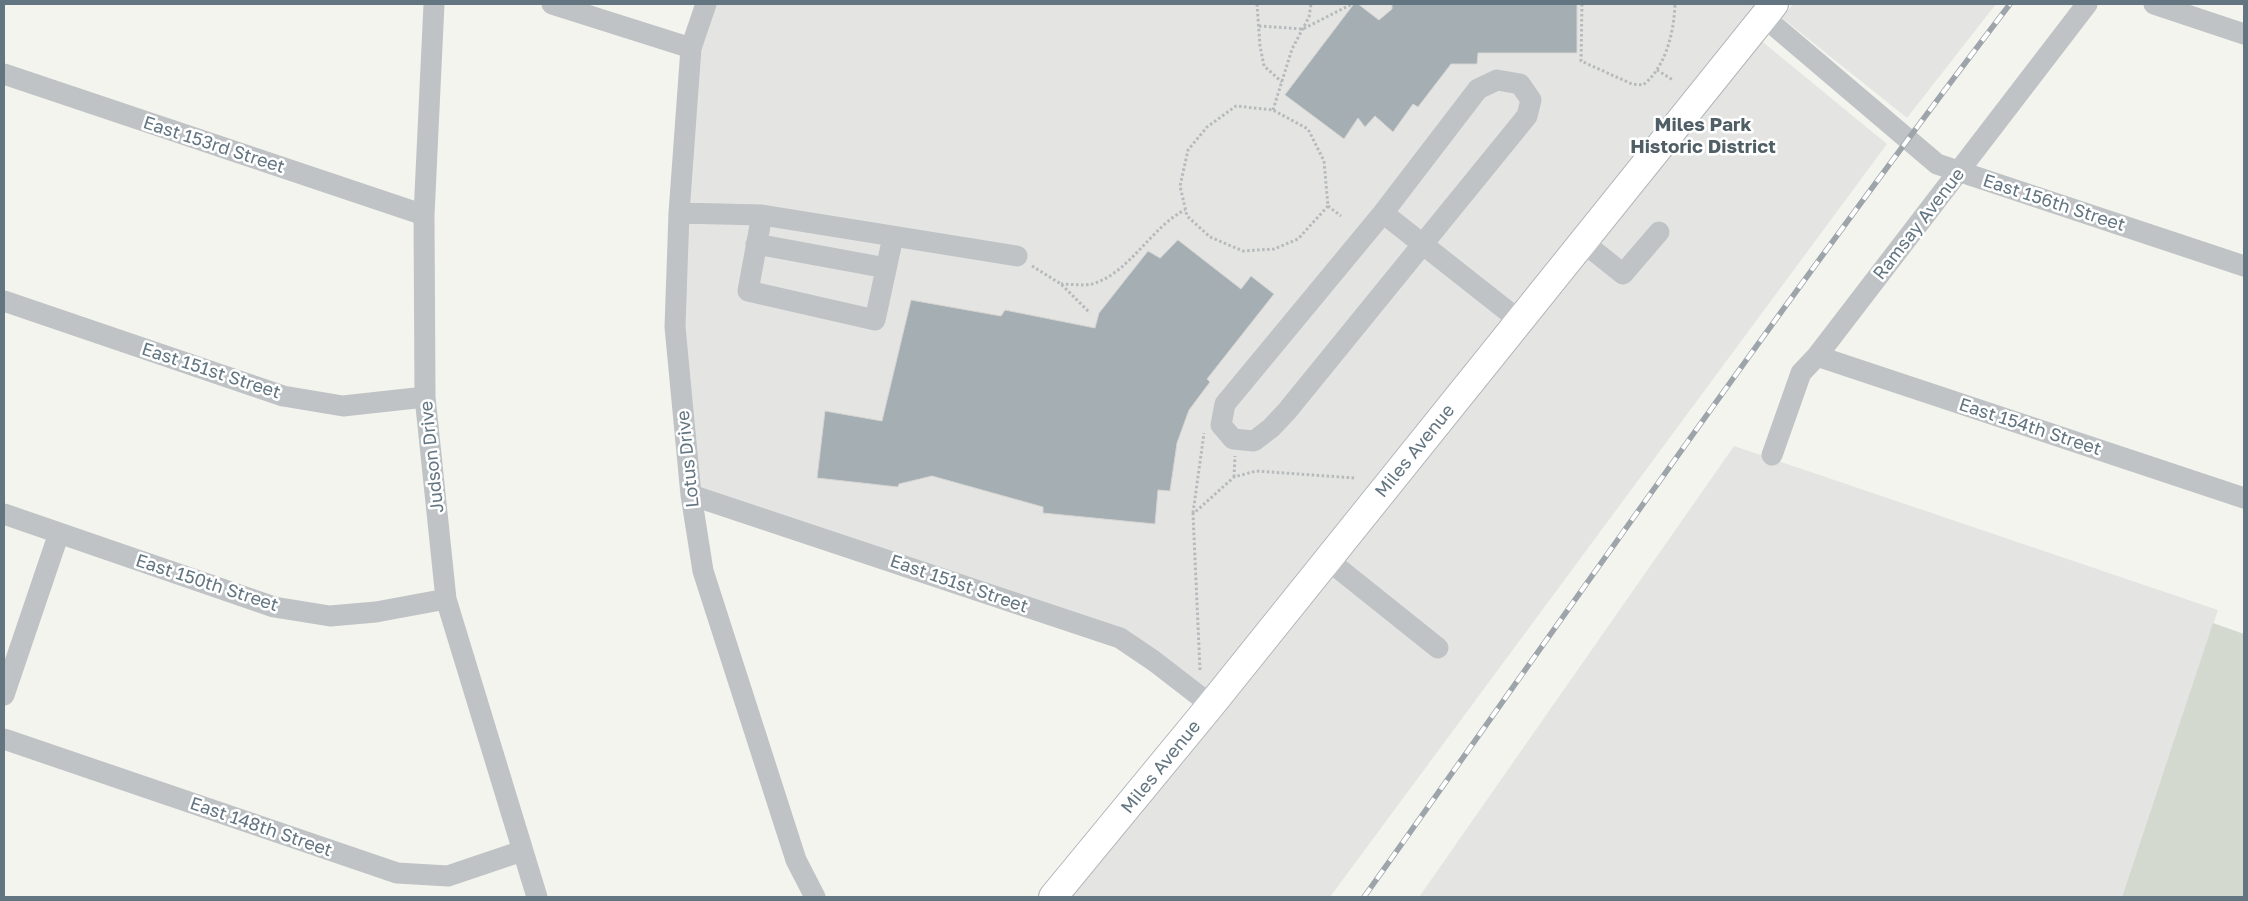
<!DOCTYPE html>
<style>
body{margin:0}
#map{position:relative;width:2248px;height:901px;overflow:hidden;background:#f4f4ef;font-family:"Golos Text",sans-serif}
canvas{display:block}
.frame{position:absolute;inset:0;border:5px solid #627581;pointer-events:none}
</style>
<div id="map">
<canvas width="2248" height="901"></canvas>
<div class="frame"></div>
</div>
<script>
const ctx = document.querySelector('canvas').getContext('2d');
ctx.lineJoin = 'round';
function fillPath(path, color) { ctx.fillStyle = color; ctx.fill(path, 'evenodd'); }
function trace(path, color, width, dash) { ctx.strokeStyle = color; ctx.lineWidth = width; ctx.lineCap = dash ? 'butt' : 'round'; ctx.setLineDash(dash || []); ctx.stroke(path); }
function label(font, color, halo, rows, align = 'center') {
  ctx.font = font + ' "Golos Text",sans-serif'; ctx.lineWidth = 5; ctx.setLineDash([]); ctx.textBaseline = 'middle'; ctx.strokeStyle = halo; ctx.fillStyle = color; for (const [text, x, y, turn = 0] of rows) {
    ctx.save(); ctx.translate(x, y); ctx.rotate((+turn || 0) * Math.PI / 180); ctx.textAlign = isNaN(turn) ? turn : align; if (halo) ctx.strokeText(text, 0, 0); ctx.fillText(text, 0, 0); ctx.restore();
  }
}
fillPath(new Path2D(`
 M706,4H1773L1211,705L1154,661L691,495L679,213Z
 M1793,4H1996L1907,118L1782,18Z
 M1758,38L1887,144L1330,897H1072Z
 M1734,446L2218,610L2122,897H1419Z`), '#e4e5e3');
fillPath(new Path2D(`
 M2213,623L2244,634V897H2122Z`), '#d3d9cf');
const building = new Path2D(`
 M1354,4H1358L1379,20L1392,9V4H1577V53H1478L1477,64H1451L1418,107L1413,104L1393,132L1375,116L1365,127L1358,118L1344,139L1285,95Z
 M1178,240L1241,289L1251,276L1274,294L1207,379L1210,382L1189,410L1177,443L1170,491L1158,490L1155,524L1043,513V507L932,476L899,484L898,487L817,478L825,411L882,421L911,300L1001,316L1005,310L1095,328L1099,313L1148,251L1160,258Z`);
fillPath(building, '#a5aeb2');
trace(building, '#d5d5d3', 1);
const major = new Path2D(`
 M1053,897L1211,705L1774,4`);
trace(major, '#b0b5b8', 30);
trace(new Path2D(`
 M1257,4L1260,46L1264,66L1282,82
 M1582,4L1581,61L1632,84L1643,85C1666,67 1674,32 1675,4
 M1259,26L1303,29L1352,4
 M1657,70L1673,80
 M1273,110L1292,49L1309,17L1311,4
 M1328,206L1298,239L1274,249L1243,251L1210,237L1187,216L1180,186L1188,150L1207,127L1236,106L1273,110L1308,129L1324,161L1328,206L1341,216
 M1032,266L1061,284L1090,313
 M1061,284C1070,284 1083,286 1092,284C1129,274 1152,226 1185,210
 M1234,477L1235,456
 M1193,513L1204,433
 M1200,670L1193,514L1234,477L1256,471L1355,478`), '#b6babc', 3, [2.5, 2.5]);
trace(new Path2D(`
 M434,4L424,215L425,397L446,599L537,897
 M552,4L691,48
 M706,4L691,48L679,213L675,327L691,495L703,571L796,860L815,897
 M2154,4L2244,34
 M1764,17L1937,164L2244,266
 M4,74L424,215
 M1497,80L1520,84L1531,100L1527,116L1287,411L1271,428L1254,441L1233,439L1221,425L1225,404L1383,213L1478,89Z
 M679,213L762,215L1017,256
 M1383,213L1520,321
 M762,215L748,291L875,320L893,237
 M1583,242L1623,274L1659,232
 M756,244L886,268
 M4,301L283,396L343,406L425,397
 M1817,356L2244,498
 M1772,455L1801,373L1817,356L2087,4
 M691,495L1120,638L1154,661L1211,705
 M4,514L274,607L330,616L376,612L446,599
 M1328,560L1438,648
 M4,695L59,533
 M4,739L397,873L448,876L522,851`), '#bfc3c6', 21);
trace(major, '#fff', 28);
const rail = new Path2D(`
 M1364,897C1577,598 1787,296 2010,4`);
trace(rail, '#9da5aa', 5.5);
trace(rail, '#fff', 4, [11]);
label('18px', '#627581', '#fff', [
 ["East 153rd Street",214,145,18],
 ["East 156th Street",2054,203,18],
 ["Ramsay Avenue",1919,224,-52],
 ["East 151st Street",211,371,18],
 ["East 154th Street",2030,427,18],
 ["Miles Avenue",1415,451,-51],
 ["Judson Drive",432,457,-96],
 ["Lotus Drive",688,459,-96],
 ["East 150th Street",207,583,18],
 ["East 151st Street",959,584,19],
 ["Miles Avenue",1161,767,-51],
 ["East 148th Street",261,827,19]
]);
label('bold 19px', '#505e66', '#fff', [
 ["Miles Park",1703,125],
 ["Historic District",1703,147]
]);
</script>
